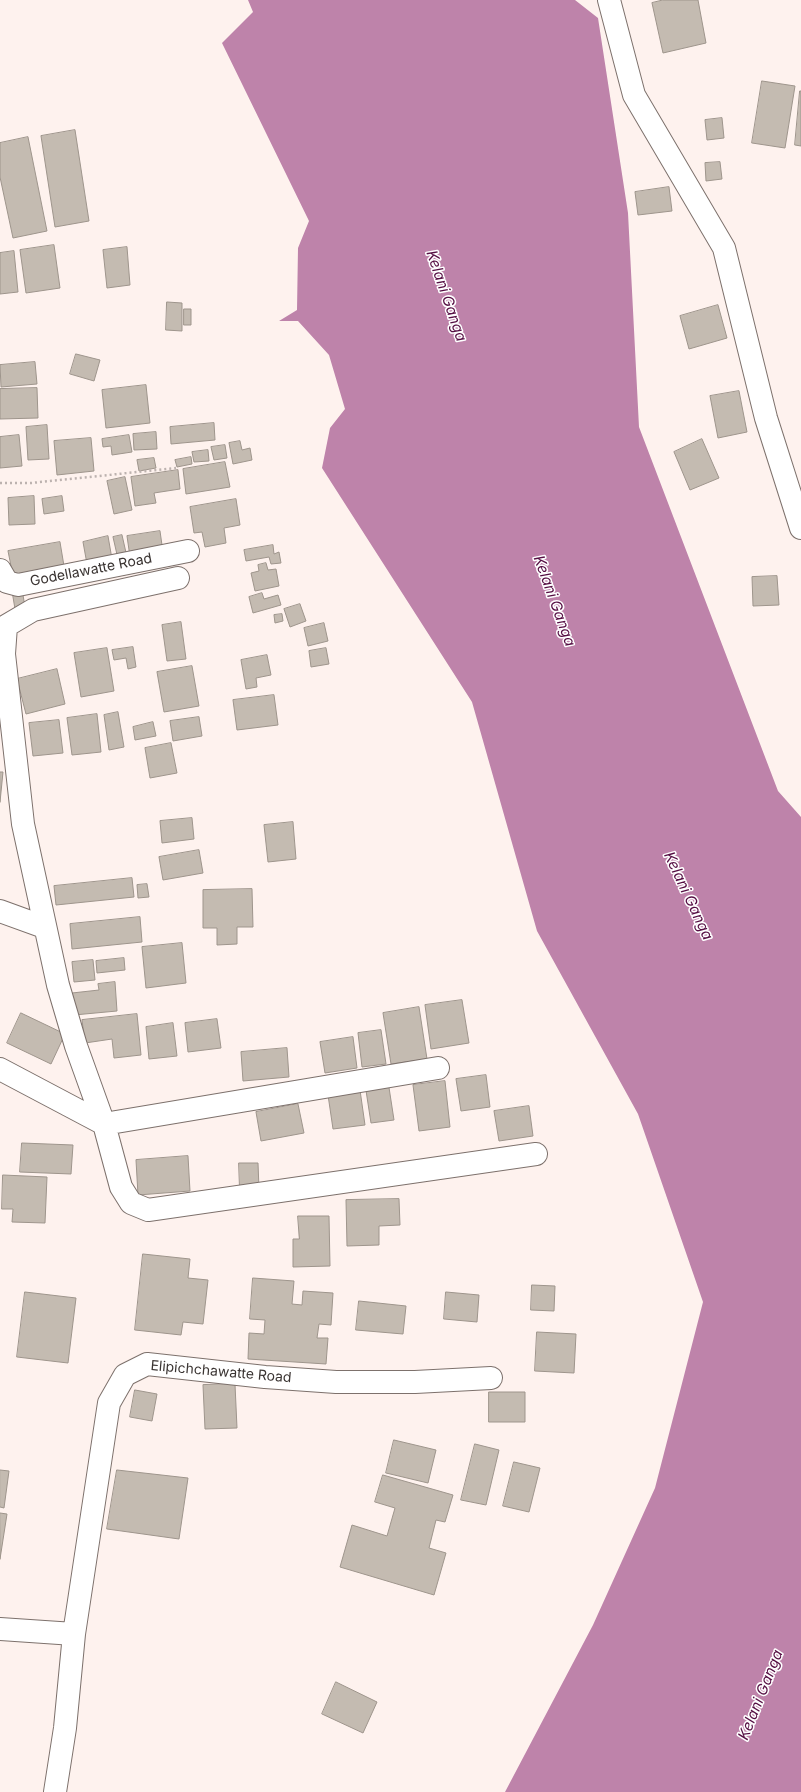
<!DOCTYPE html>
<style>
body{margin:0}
canvas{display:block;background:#fef2ee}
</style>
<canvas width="801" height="1792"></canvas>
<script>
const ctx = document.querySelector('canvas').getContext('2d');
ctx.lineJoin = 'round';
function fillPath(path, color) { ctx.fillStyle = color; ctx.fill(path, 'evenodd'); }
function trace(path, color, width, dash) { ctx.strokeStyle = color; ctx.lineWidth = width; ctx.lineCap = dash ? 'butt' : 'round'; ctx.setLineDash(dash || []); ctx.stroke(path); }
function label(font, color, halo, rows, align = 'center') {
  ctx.font = font + ' Inter,sans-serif'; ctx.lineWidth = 3; ctx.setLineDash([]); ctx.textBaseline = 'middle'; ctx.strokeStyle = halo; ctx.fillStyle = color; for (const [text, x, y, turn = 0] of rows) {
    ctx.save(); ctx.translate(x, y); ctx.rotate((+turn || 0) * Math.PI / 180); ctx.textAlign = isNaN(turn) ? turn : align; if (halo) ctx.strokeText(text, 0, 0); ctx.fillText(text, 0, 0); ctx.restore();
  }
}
fillPath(new Path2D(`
 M248,0H575L598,18L628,213L639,427L778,791L801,817V1792H505L593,1625L655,1488L703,1302L638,1114L537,931L472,702L322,468L330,428L345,409L329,355L298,321H279L297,310L298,248L309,221L222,43L253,12Z`), '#be83aa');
const building = new Path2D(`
 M663,0H698L706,43L663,53L652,3Z
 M762,81L795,86L785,148L752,143Z
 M800,91H801V146L795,145Z
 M722,118L724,138L707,140L705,120Z
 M75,130L89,221L55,227L41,136Z
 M28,137L47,231L13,238L0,177V143Z
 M720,162L722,179L706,181L705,163Z
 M669,187L672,211L638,215L635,192Z
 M54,245L60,288L26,293L20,250Z
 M127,247L130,285L107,288L103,250Z
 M14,251L18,292L0,294V253Z
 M167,302L182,303V331L166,330Z
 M718,305L727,338L689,349L680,316Z
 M184,309H191V325H184Z
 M76,354L100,360L94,381L70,374Z
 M35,362L37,384L1,387L0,365Z
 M146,385L150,423L106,428L102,390Z
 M37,388L38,418L0,419V389Z
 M739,391L747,432L718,438L710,396Z
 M214,423L215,440L171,444L170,427Z
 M47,425L49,459L28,460L26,427Z
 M156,432L157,449L134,450L133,434Z
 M19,435L22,466L0,468V437Z
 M129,435L132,452L112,455L111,446L103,447L102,439Z
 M91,438L94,471L57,475L54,441Z
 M702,439L719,478L690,490L674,452Z
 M240,441L242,450L250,448L252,460L233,464L229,443Z
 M225,445L227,458L214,460L211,447Z
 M208,450L209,461L194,462L192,452Z
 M191,457L192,464L177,467L175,460Z
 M154,458L156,468L139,471L137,460Z
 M225,462L230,487L186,494L183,469Z
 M178,470L180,489L154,493L156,503L135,506L131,477Z
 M125,477L132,510L114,514L107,481Z
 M34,496L35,524L9,525L8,498Z
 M62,496L64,511L44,514L42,499Z
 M236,499L240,525L224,528L226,543L205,547L202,532L194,533L190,507Z
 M160,531L163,552L130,557L127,536Z
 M122,535L127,557L118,559L113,537Z
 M108,536L112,559L87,564L83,542Z
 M60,542L64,566L13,576L8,551Z
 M273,545L274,554L279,552L281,563L271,564L269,557L246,561L244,550Z
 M266,563L268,570L276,569L279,586L255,591L251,573L259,571L258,565Z
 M777,576L779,605L753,606L752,577Z
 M22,589L25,607L15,609L12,591Z
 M262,593L264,599L278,595L281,605L253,613L249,597Z
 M300,604L306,621L290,627L284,609Z
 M282,614L283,621L275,623L274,615Z
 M181,622L186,659L167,661L162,625Z
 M324,623L328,641L308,646L304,628Z
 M133,647L136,667L128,669L126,658L114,660L112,650Z
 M107,648L114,691L81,697L74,653Z
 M326,648L329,664L311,667L309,651Z
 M267,655L271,675L256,678L257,687L246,689L241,660Z
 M192,666L199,706L164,712L157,672Z
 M57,669L65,704L26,714L17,679Z
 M274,695L278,725L237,730L233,700Z
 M118,712L124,747L109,750L104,715Z
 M97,714L101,752L72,755L67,718Z
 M199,717L202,736L173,741L170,721Z
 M59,720L63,753L33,756L29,723Z
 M153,722L156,736L135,740L133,727Z
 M171,743L177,773L150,778L145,748Z
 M0,772H3L0,802Z
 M192,818L194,839L162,843L160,821Z
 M293,822L296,859L268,862L264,825Z
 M199,850L203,873L163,880L159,857Z
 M132,878L134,897L56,905L54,886Z
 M147,884L149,897L138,898L137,885Z
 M252,889L253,927H237V944L217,945V928H203V890Z
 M140,917L142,942L72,949L70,924Z
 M182,943L186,983L146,988L142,947Z
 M124,958L125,970L97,973L96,961Z
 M93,960L95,980L74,982L72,962Z
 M115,982L117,1011L74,1015L72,993L99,990L98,984Z
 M462,1000L469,1043L431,1049L425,1005Z
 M419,1007L427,1059L391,1064L383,1013Z
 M21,1013L65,1034L51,1064L7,1043Z
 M137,1014L141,1055L114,1058L112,1039L85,1043L82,1020Z
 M217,1019L221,1048L188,1052L185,1023Z
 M173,1023L177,1056L149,1059L146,1027Z
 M381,1030L386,1064L362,1067L358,1033Z
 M353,1037L357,1068L325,1073L320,1042Z
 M287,1048L289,1077L243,1081L241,1052Z
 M486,1075L490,1107L461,1111L456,1079Z
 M388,1081L394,1120L371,1123L365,1084Z
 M445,1081L450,1127L419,1131L413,1085Z
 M360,1090L365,1125L333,1129L328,1095Z
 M298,1104L304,1133L261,1141L256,1112Z
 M529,1106L533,1136L499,1141L494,1111Z
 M22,1143L73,1145L71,1174L20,1172Z
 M188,1156L190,1191L138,1195L136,1160Z
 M239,1163H258L259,1189L240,1190Z
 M3,1175L47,1177L45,1223L12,1222L13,1209H2Z
 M399,1199L400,1225L379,1226V1245L347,1246L346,1200Z
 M298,1216H329L330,1266L293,1267V1239H299Z
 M143,1254L190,1259L188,1278L208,1280L203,1324L183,1322L181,1335L135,1330Z
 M253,1278L294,1281L292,1304L302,1305L303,1291L333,1293L331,1325L319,1324L317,1338H328L326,1364L248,1359L249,1333L264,1334L265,1320L250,1319Z
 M532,1285L555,1286L554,1311L531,1310Z
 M25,1292L76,1298L68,1363L17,1357Z
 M446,1292L479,1295L477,1322L444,1319Z
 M359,1301L406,1306L403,1334L356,1330Z
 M537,1332L576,1334L574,1373L535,1371Z
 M235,1384L237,1428L205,1429L203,1385Z
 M135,1390L157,1394L152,1421L130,1417Z
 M489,1392H525V1422H489Z
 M394,1440L436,1450L428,1483L386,1473Z
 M475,1444L499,1450L486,1505L461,1500Z
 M514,1462L540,1468L529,1512L503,1506Z
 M0,1470L9,1471L4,1508L0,1507Z
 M117,1470L188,1478L179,1539L107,1529Z
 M383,1475L453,1495L445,1522L436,1520L429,1548L446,1553L434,1595L340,1567L352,1525L387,1536L395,1508L375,1502Z
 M0,1513L7,1514L0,1559Z
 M336,1682L377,1702L363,1733L322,1714Z`);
fillPath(building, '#c4bbb1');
trace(building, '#9e958c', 1);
const minor = new Path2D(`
 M609,0L634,95L724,248L766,418L801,528
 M0,570L7,582L18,585L188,551
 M178,578L33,610L6,626L4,654L23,824L58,985L76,1046L104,1124L121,1187L131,1203L148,1210L536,1154
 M0,911L44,927
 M0,1069L104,1124
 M104,1124L438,1068
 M0,1629L74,1634
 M55,1792L65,1728L74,1634L109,1403L125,1375L147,1364L265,1377L336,1382H415L491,1378`);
trace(minor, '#7d716c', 24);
trace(new Path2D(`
 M0,483H31L176,468`), '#bcb2af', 2.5, [2, 3]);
trace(minor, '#fff', 22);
label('14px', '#3a3432', '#fff', [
 ["Godellawatte Road",91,570,-11],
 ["Elipichchawatte Road",221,1372,5]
]);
label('italic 15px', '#550e43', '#fff', [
 ["Kelani Ganga",446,296,71],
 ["Kelani Ganga",554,601,70],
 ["Kelani Ganga",688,896,65],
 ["Kelani Ganga",761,1695,-68]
]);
</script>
